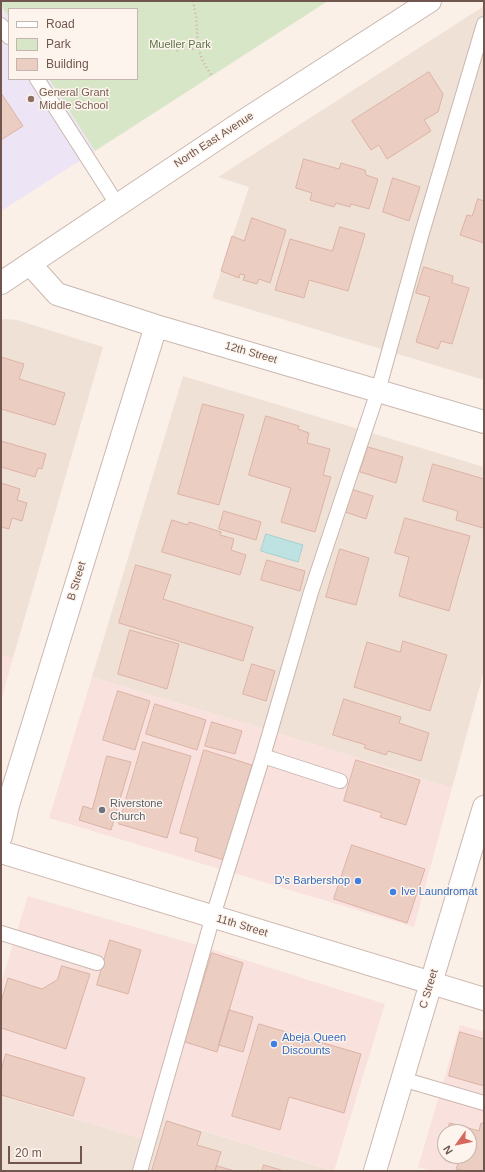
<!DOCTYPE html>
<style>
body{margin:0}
#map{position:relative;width:485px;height:1172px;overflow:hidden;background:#faf0e8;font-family:Arial,sans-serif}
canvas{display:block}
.frame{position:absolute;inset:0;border:2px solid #70564f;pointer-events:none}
.legend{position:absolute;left:8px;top:8px;width:130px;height:72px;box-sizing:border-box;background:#fdf5ed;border:1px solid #c5b5ae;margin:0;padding:5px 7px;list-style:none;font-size:12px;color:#70564f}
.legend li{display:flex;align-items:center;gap:8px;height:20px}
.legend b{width:20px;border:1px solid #c5b5ae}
.north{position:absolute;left:437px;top:1124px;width:40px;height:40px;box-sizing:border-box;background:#fdf5ed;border:1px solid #c5b5ae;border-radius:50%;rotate:237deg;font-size:11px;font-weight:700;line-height:16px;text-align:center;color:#70564f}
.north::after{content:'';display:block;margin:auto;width:14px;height:18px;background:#d5675c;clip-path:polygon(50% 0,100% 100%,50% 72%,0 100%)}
.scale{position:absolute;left:8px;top:1146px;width:74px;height:18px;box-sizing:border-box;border:2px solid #70564f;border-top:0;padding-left:5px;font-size:12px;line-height:14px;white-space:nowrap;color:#70564f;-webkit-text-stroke:3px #fdf5ed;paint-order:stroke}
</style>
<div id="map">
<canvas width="485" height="1172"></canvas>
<div class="frame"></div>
<ul class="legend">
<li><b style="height:5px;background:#fff"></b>Road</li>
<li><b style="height:11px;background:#d8e6c8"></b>Park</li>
<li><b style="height:11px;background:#eccdc2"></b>Building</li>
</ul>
<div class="north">N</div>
<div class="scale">20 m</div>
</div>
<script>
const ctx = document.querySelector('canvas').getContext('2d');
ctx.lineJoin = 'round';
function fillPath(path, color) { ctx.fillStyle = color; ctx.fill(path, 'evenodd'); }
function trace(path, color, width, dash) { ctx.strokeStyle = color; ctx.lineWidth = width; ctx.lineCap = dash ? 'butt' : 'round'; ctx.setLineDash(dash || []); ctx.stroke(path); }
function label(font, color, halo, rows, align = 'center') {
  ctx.font = font + ' Arial,sans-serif'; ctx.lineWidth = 3; ctx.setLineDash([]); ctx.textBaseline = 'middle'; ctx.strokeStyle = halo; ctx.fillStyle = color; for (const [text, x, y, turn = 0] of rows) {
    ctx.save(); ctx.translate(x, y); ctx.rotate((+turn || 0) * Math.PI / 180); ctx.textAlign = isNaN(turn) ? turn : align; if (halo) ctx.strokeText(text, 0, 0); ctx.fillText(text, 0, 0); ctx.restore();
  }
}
fillPath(new Path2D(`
 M484,6V380L212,298L249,187L218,177Z
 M4,319L17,320L103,347L13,658L1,655V320Z
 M183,376L484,467V671L452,788L271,731L154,696L92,677Z
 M1,1096L149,1141L156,1116L333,1171H1Z`), '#f0e1d7');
fillPath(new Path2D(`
 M1,655L13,658L1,701Z
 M92,677L154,696L271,731L452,788L414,927L49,818Z
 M28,896L204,947L385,1004L334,1171L157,1116L149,1141L1,1096V983Z
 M460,1025L484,1032V1171H432L418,1167ZM445,1132H469V1156H445Z`), '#f9e1dd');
fillPath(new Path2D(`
 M1,5L9,18V79H49L95,151L1,211Z`), '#ede4f6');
fillPath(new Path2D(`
 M1,1H328L95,151L49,79H137V9H9V18L1,5Z`), '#d8e6c8');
const water = new Path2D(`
 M266,534L303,545L298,562L261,551Z`);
fillPath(water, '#bee1e1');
trace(water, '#a6d0d1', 1);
const building = new Path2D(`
 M429,72L443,94L438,112L424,120L431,131L387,159L379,145L371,150L352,121Z
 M1,93L23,126L1,140Z
 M304,159L339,169L341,163L365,170L366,175L378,179L369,209L351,204L350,207L336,203L334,207L310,200L312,193L296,188Z
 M393,178L420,187L409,221L383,212Z
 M478,199L484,201V243L460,235L467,215L472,216Z
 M252,218L286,230L270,283L259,279L257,284L243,280L245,275L240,274L239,278L221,271L232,236L244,241Z
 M340,227L365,234L348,291L309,280L304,298L275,290L290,239L332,251Z
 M424,267L453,276L452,283L469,288L452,344L441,341L438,349L416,342L430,297L416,293Z
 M1,357L24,364L19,379L65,393L55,425L1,409Z
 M203,404L244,415L219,505L178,494Z
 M266,416L299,426L298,429L309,433L307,443L330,449L323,475L331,477L315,532L281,522L291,488L249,475Z
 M1,441L46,454L42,469L38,468L35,477L1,467Z
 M368,447L403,457L396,483L360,472Z
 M433,464L484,479V523L483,528L456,520L458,511L423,501Z
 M1,483L20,489L17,500L27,503L22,521L12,518L9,529L1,527Z
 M351,489L373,496L366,519L345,512Z
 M224,511L261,522L256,540L219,529Z
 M405,518L470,536L449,611L399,596L409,557L395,553Z
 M172,520L188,525L189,522L221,532L220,535L234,539L231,550L246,555L240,575L162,552Z
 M340,549L369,558L356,605L326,597Z
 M267,560L305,571L300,591L261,580Z
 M136,565L171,575L163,599L253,627L243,661L119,623Z
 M130,630L179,644L167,689L118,674Z
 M403,641L447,655L430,711L354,687L367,642L400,652Z
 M252,664L275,671L266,701L243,694Z
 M118,691L150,701L135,750L103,740Z
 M344,699L401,717L399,723L429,733L421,761L388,751L386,755L364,748L366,745L333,735Z
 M155,704L206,720L197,750L146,734Z
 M212,722L242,731L235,754L205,746Z
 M143,742L191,756L167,838L119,824Z
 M204,750L252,765L224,860L195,851L198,838L180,833Z
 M107,756L131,762L111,830L79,820L83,806L92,809Z
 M356,760L420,780L406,825L380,817L382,813L344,801Z
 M352,845L425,869L407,923L334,899Z
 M110,940L141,950L128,994L97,985Z
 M212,953L243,963L217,1052L185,1042Z
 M62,966L90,974L66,1049L1,1028V1002L8,978L42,989L57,980Z
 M229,1010L253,1017L243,1052L219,1045Z
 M259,1024L361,1054L344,1113L289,1097L280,1130L232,1116Z
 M460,1032L484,1039V1086L449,1076Z
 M6,1054L85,1078L73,1116L1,1095V1071Z
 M167,1121L201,1132L197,1145L221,1152L215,1171H152Z
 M450,1123L479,1131L481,1123L484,1124V1171H464L456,1169L458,1164L445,1160L447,1156H469V1132H447Z
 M264,1165L284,1171H262Z
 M217,1166L235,1171H215Z`);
fillPath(building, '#eccdc2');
trace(building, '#dcb3a5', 1);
const service = new Path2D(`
 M1,25L9,37
 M37,79L117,204
 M263,756L340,781
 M1,933L97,963
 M402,1079L484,1103
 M140,1171L213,916L263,756L311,592L378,391L421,236L484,24`);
const minor = new Path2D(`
 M30,264L57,294L156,326L484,422
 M1,836L8,805L156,326
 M375,1171L431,983L484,807`);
const tertiary = new Path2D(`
 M1,283L242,122L430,1`);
const secondary = new Path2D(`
 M1,852L484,999`);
trace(service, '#cab8af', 16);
trace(minor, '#cab8af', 24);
trace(tertiary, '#cab8af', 24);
trace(secondary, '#ceb9b0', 24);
trace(new Path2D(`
 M193,1L196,16L198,47L203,62L212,76
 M177,51L181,48L192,49L198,47`), '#d1b1a6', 2.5, [1, 3]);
trace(service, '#fff', 14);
trace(minor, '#fff', 22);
trace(tertiary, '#fff', 22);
trace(secondary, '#fff', 22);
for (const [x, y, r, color] of [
 [31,99,4,"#8d6e63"],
 [102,810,4,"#6b7280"],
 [358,881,4,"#3f7fe0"],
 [393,892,4,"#3f7fe0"],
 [274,1044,4,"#3f7fe0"]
]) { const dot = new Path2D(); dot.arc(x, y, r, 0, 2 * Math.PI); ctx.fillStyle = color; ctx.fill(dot); trace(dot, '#fdf5ed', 1.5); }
label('11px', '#5c7548', '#fdf5ed', [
 ["Mueller Park",180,45]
]);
label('11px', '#785e54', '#fdf5ed', [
 ["General Grant",39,93],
 ["Middle School",39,106]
], 'left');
label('11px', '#70564f', '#fdf5ed', [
 ["North East Avenue",214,140,-33],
 ["12th Street",251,353,16],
 ["B Street",77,581,-73],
 ["11th Street",242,926,17],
 ["C Street",429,989,-73]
]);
label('11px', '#5b616d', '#fdf5ed', [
 ["Riverstone",110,804],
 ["Church",110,817]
], 'left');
label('11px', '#366cbe', '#fdf5ed', [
 ["D's Barbershop",350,881,"right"],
 ["Ive Laundromat",401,892],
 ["Abeja Queen",282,1038],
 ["Discounts",282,1051]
], 'left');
</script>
